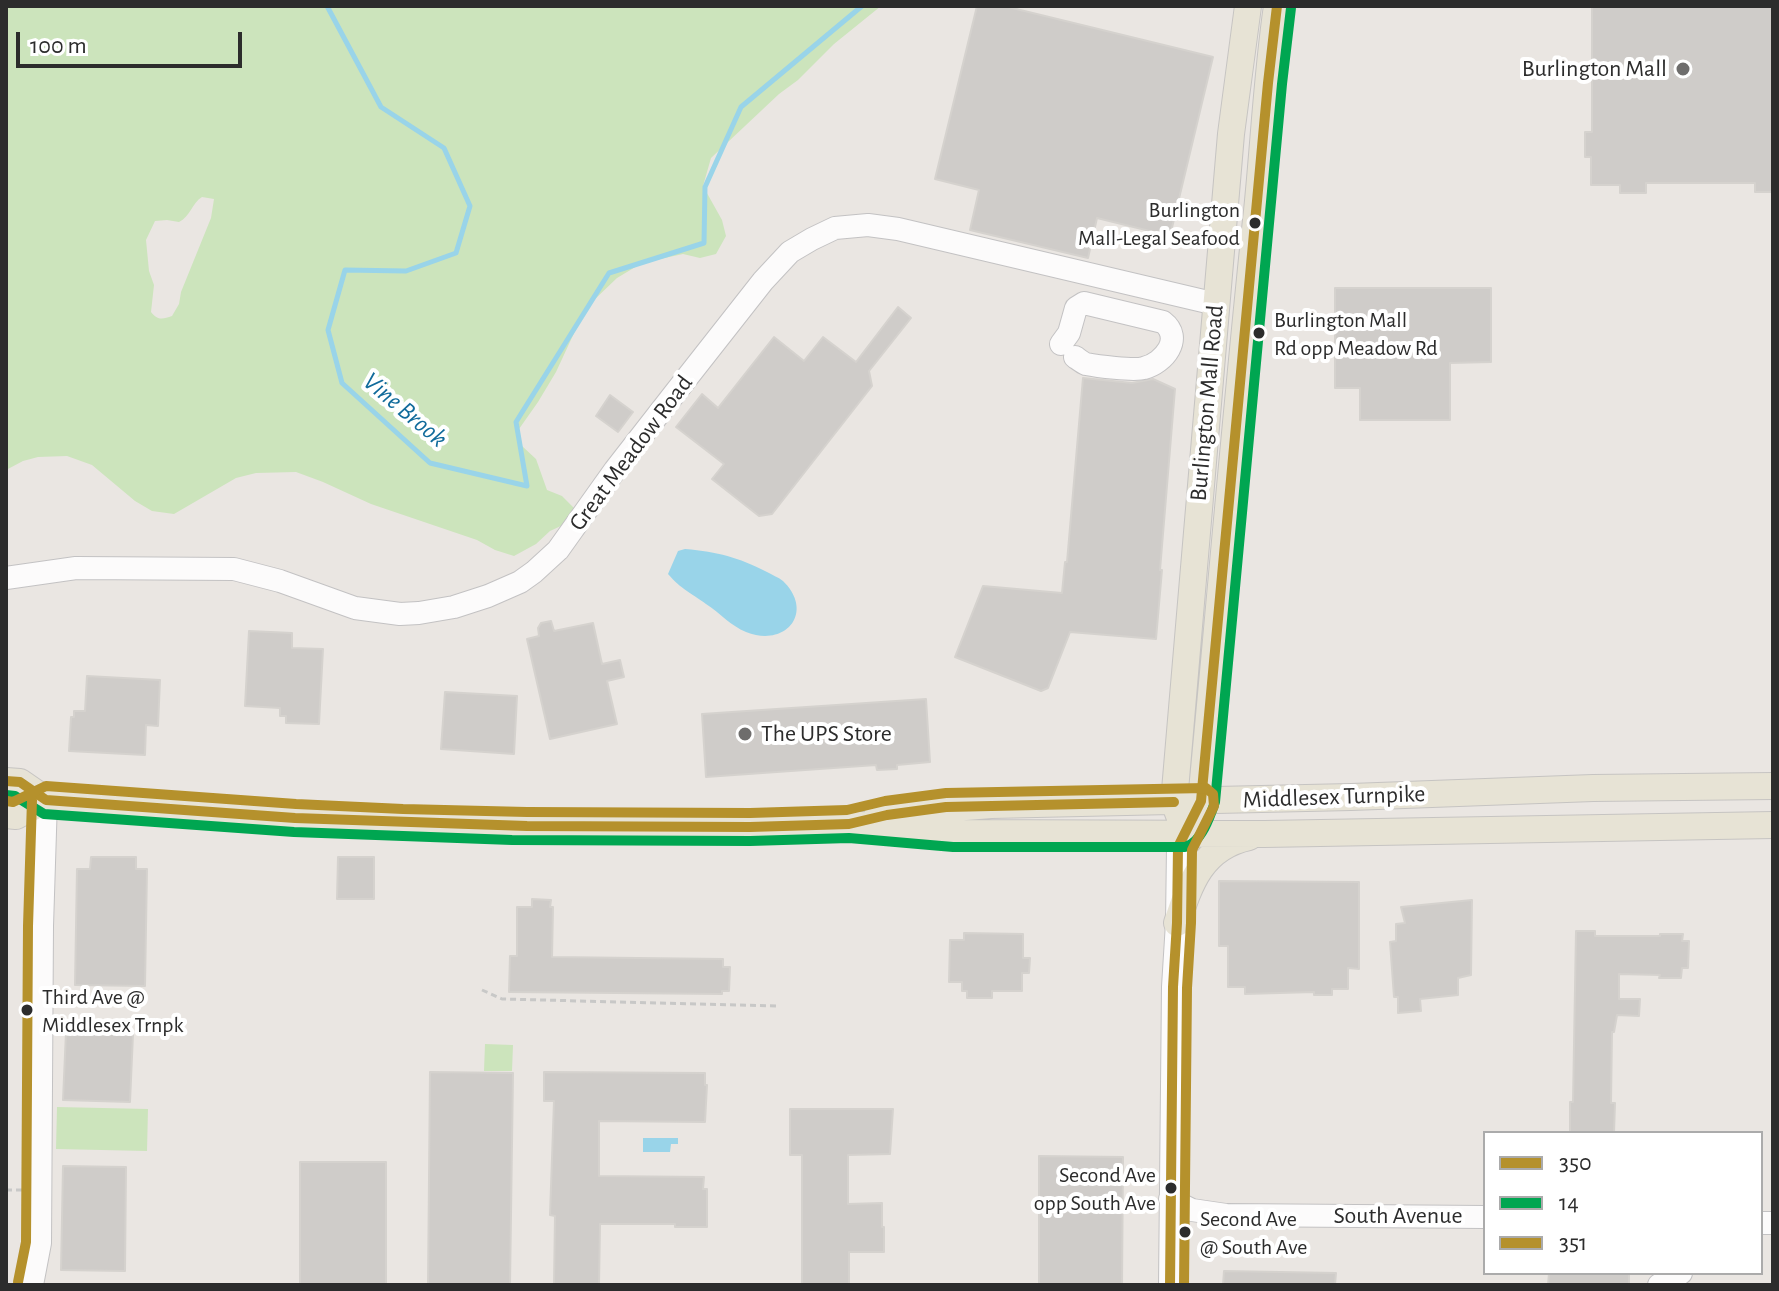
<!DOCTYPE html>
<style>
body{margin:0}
#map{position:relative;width:1779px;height:1291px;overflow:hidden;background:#eae6e2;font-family:"Alegreya Sans",sans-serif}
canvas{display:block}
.frame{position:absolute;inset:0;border:8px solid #2c2c2c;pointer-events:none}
.legend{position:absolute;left:1483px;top:1131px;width:280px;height:144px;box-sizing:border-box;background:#fff;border:2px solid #ababab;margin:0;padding:10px 14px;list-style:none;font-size:24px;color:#2c2c2c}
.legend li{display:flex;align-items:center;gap:16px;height:40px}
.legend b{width:40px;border:2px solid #ababab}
.scale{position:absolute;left:16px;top:32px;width:226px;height:36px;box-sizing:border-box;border:4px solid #2c2c2c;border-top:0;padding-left:10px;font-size:24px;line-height:28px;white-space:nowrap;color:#2c2c2c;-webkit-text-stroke:6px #fff;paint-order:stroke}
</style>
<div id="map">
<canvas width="1779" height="1291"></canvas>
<div class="frame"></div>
<ul class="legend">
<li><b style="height:10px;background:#b5912c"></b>350</li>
<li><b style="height:10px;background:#00a651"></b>14</li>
<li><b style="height:10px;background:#b5912c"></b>351</li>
</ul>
<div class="scale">100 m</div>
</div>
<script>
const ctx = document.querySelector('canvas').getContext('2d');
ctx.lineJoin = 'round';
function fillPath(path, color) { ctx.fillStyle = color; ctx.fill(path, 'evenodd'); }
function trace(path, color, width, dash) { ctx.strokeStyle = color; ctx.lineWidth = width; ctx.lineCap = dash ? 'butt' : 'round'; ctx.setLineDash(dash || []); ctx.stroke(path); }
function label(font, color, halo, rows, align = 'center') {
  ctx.font = font + ' "Alegreya Sans",sans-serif'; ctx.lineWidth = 8; ctx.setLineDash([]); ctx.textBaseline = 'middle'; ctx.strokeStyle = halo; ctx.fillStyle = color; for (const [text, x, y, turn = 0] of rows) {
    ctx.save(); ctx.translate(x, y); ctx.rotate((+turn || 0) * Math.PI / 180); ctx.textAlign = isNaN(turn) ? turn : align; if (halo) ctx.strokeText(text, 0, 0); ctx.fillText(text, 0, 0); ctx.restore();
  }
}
fillPath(new Path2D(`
 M6,6H881L834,44L798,80L779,94L711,158L703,186L722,220L726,236L716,254L700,258L683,254L660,259L637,266L617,278L593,301L575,331L556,372L538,402L519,429L522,446L536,459L547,490L562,496L574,508L563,525L550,531L536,544L514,556L495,550L477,540L371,504L323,482L296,472L256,473L236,478L174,514L152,511L135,501L92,465L67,456L38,457L23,461L6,470ZM202,197L214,199L211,218L181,292L179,304L172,316C163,319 158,321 151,312L154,285L149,271L146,240L155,221L167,220L179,222C190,217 192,203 202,197Z
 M485,1044L513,1045L512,1071H484Z
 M57,1107L148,1109L147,1151L56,1149Z`), '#cce4bc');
fillPath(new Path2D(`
 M685,549C719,552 737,557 767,572C772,575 778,577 783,581C815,612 786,648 746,632C731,626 720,613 706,604C690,592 682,590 668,574L678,551Z
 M643,1138H678V1144H671L670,1152H643Z`), '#99d4e9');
trace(new Path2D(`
 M327,6L381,107L444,148L470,206L456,253L406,271L345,270L328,330L342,383L430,463L527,486L516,422L609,273L704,243L705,187L741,107L862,6`), '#99d4e9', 5);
const building = new Path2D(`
 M977,6H1004L1213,57L1170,236L1097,218L1088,258L970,230L979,190L935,179Z
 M1592,6H1773V192H1755V183H1646V193H1620V185H1591V157H1585V132H1592Z
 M1335,288H1491V362L1450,363V420H1360V388H1335Z
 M898,307L911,318L869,371L872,386L772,514L759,516L712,479L724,464L676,427L702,394L718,408L774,337L804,361L823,337L856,362Z
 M1083,378L1132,383L1153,379L1175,389L1160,570H1162L1156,639L1070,632L1048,688L1041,691L955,657L983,586L1062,593L1065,562H1067Z
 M610,395L633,412L618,432L596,416Z
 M551,621L554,631L593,623L602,664L620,660L624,677L607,681L617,724L550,739L527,639L539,636L538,628L541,623Z
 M249,631L292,633V648L323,649L319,724L286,723V716H280V708L245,706Z
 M87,676L160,680L158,726L146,725L145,755L69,751L71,717H74V711H85Z
 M445,692L517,696L514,754L441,749Z
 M926,699L930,762L897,765V769L877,770L876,765L706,777L702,714Z
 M91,857H136V869H147L145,986L75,985L77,869H90Z
 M338,857H374V899H337Z
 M1219,881L1359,882V969L1348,968V989H1332V995H1314V992L1245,994V987H1228V946H1219Z
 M532,899L551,900L550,907H553L552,957L723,959V967H730L729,991H722V994L509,992L510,956H517V907H532Z
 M1472,900L1471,975L1458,978V995L1420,999L1421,1011L1398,1013V997H1394L1390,942L1396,941V924L1405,923L1401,907Z
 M1576,931H1595V936H1660V934H1683L1682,941H1689L1688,968H1682L1681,978H1659L1660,975L1619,974V999H1640L1639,1016L1617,1015L1614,1032H1612L1611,1103H1615L1614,1133H1570V1102H1573Z
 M964,933L1023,934V958H1030L1029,973H1022V991H992V998H967V991H962V982H949L950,940H964Z
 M66,1032L133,1034L130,1102L63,1100Z
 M430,1072L513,1073L510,1285H428Z
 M544,1072L705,1073V1085H707L705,1122L599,1121V1176L704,1177L703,1189H707V1227H675V1224H600L599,1285H554L555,1216L550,1215L554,1101H544Z
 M790,1109H893L890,1154L848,1155V1204L882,1203V1227H884V1252H849V1285H802V1155H790Z
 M1039,1156L1123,1157L1122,1285H1039Z
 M300,1162H386V1285H300Z
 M63,1166L126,1167L125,1271L61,1270Z
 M1224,1271L1336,1273L1335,1285H1223Z
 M1549,1273H1629V1285H1548Z`);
fillPath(building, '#cfccc9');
trace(building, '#d5d2ce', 2);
const minor = new Path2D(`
 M1061,344L1069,333L1076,308L1084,303L1163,322C1184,338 1164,363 1144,368C1134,371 1096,366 1086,364C1083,363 1078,359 1075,357
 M6,578L76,568L234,569L280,581L355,608L400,614L419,613L454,607L488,596L520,582L534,572L558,550L615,470L675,393L763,281L790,252L812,239L835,228L868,225L898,229L1216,304
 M1170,1199L1192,1210L1226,1215L1485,1217
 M1761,1223H1773
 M32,1285L40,1243L42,926L46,800
 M1170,1285L1173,987L1177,923L1178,847L1185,833
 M1659,1285L1681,1273`);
const major = new Path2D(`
 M6,781L20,782L46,800L295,818L403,823L527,826L750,827L849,824L953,833L1264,834L1773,825
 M6,815L16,816L46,800
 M1193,817L1201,801C1220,604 1236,407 1257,211C1264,142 1267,74 1277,6
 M876,818L915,811L991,805L1351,797L1593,788L1773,786
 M1180,818L1174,802L1231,134L1248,6
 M1177,923C1190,883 1202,847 1249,837`);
trace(minor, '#c3c2c3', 24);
trace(major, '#c6c4c2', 28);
trace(new Path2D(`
 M482,990L502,999L778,1006
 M6,1190H22`), '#c8c8c7', 3, [6, 4]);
trace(minor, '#fcfbfb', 22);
trace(major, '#e7e3d5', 26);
trace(new Path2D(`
 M6,781L20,782L46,800L295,818L527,826L750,827L849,824L887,815L946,807L1174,802
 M1170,1285L1173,987L1177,923L1178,847L1201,801L1268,83L1277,6`), '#b5912c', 10);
trace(new Path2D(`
 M6,795L15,796L44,814L294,832L512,840L750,841L849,838L953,847H1185C1201,843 1210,817 1215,802L1282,84L1291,8`), '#00a651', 10);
trace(new Path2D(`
 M7,801L13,802L46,786L296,804L403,809L527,812L750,813L847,810L885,801L946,793L1206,788L1213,794L1214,806L1192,850L1191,923L1187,988L1184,1285
 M18,1282L26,1242L28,926L32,800`), '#b5912c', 10);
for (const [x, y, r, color] of [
 [1683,69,8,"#6e6d6c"],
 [1255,223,7,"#2c2c2c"],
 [1259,333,7,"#2c2c2c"],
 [745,734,8,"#6e6d6c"],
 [27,1010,7,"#2c2c2c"],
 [1171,1188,7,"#2c2c2c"],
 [1185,1232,7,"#2c2c2c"]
]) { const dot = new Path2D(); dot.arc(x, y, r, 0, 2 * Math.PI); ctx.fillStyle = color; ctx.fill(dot); trace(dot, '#fff', 3); }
label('22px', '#2c2c2c', '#fff', [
 ["Burlington",1240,210,"right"],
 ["Mall-Legal Seafood",1240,238,"right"],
 ["Burlington Mall",1274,320],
 ["Rd opp Meadow Rd",1274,348],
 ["Third Ave @",42,997],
 ["Middlesex Trnpk",42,1025],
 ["Second Ave",1156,1175,"right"],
 ["opp South Ave",1156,1203,"right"],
 ["Second Ave",1200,1219],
 ["@ South Ave",1200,1247]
], 'left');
label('24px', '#2c2c2c', '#fff', [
 ["Burlington Mall",1667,69],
 ["The UPS Store",761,734,"left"]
], 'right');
label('24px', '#2c2c2c', '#fff', [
 ["Burlington Mall Road",1207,403,-85],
 ["Great Meadow Road",631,453,-53],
 ["Middlesex Turnpike",1334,797,-2],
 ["South Avenue",1398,1216]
]);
label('italic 26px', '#116b9b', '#fff', [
 ["Vine Brook",405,410,40]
]);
</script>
